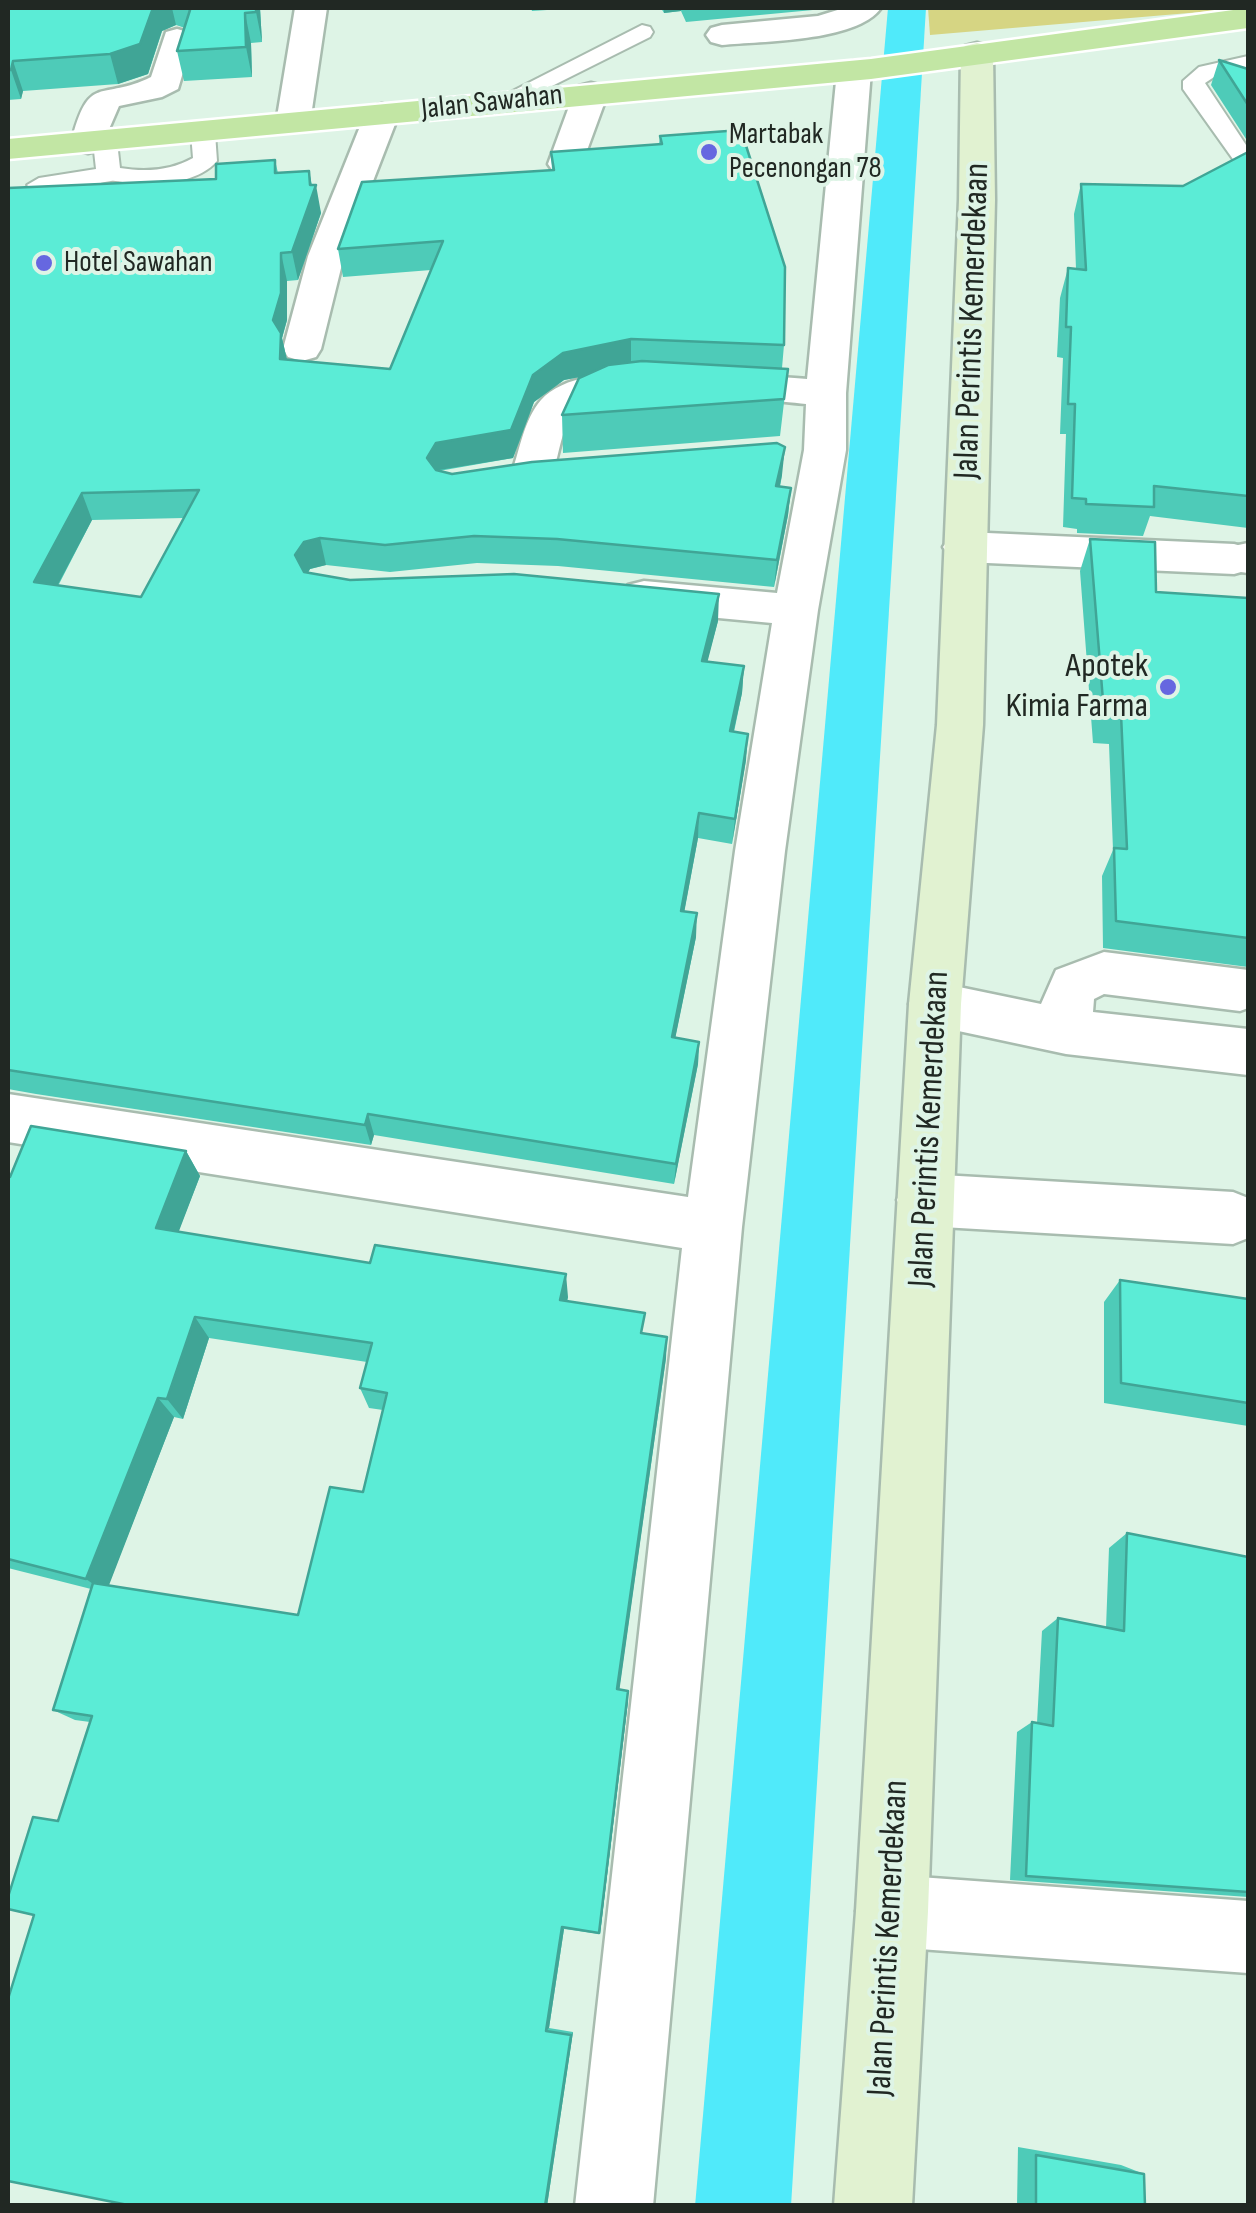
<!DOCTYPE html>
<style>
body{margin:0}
#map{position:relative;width:1256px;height:2213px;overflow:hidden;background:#def4e6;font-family:"Sofia Sans Condensed",sans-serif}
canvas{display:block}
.frame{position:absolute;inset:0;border:10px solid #212823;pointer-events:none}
</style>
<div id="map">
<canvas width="1256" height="2213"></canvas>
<div class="frame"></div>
</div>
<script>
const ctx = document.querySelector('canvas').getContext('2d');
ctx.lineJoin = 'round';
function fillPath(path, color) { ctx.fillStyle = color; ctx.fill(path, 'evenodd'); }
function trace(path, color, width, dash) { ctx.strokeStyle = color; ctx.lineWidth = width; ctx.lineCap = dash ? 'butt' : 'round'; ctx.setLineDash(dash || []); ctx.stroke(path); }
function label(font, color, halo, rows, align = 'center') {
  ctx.font = font + ' "Sofia Sans Condensed",sans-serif'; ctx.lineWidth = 8; ctx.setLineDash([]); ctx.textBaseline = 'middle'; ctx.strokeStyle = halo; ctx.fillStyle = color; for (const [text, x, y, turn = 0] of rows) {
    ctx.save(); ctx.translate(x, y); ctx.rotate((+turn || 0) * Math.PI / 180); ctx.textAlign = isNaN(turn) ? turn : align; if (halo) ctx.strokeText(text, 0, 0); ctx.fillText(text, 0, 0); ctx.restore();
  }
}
fillPath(new Path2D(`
 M928,8H1248L930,35Z`), '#d6d583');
fillPath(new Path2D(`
 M888,8H926L791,2206H695Z`), '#50eafa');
const service = new Path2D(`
 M642,25L650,27L653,32L650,37L510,107L502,109L491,102Z
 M1248,56V70L1214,77L1205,83L1248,148V163L1235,162L1183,89V81L1199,67Z
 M203,126L215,133L217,161C199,182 160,186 134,184C128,184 117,180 111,181C89,184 44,203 27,185L39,178L96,169L93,142L105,135L117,142L120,168C145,172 170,171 193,158L191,133Z`);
const minor = new Path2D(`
 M295,8H327L310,123L305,130H281L276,123Z
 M844,8H881C857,42 761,41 722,45L711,42L706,35L711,28L722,25L818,16Z
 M177,29L188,32L193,39L178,89L162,97L119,106L100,150L88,153L76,150L71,143C89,71 101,102 151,77L166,32Z
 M854,61L866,64L871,71L846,393V450L818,610L785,851L742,1227L653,2206H575L682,1248L8,1142V1094L688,1197L735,851L772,623L644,611L628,607L622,596L628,585L644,581L777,593L804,450L806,404C760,400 600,379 572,417C558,435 560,462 548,482L533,486L518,482L512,472C520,448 524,420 541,400C583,352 748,375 807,379L837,71L842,64Z
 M591,83L603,86L608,93L582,164L577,171L565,174L553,171L548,164L574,93L579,86Z
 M382,104L394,107L399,114L344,256L321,349L316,357L302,361L288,357L283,349L308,256L365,114L370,107Z
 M965,532L1234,544L1248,548V570L1234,574L965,562L950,557L943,547L950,537Z
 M1104,952L1248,970V1008L1240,1011L1104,994L1094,999L1093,1012L1248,1029V1075L1066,1054L935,1026L916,1020L909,1004L916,988L935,982L1041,1004L1056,970Z
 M925,1174L1233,1192L1248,1198V1238L1233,1244L925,1226L905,1218L897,1200L905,1182Z
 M892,1875L1248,1901V1973L892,1947L867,1936L856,1911L867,1886Z`);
const tertiary = new Path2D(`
 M1248,543V573L1219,569L1212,559L1219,549Z`);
const secondary = new Path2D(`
 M977,43L989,46L993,53L995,200L983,725L961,1004L928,1911L912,2206H834L856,1911L909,1004L937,725L959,200L961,53L965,46Z`);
const primary = new Path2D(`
 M1248,8V28L871,79L8,159V139L871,59Z`);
trace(service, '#a8bcaf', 4);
trace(minor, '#a8bcaf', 5);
trace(tertiary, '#a8bcaf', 5);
trace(secondary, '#a8bcaf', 5);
trace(primary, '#fff', 5);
fillPath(service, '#fff');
fillPath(minor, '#fff');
fillPath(tertiary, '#fff');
fillPath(secondary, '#e1f2d1');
fillPath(primary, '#c2e6a4');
fillPath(new Path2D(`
 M8,8H260L262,42L251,43L252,77L184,81L177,51L185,28L176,25L162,31L148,74L118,84L23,91L21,99L8,100Z
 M531,8H577L532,11Z
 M661,8H834L686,22L681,11L664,13Z
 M1219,60L1248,69V142L1211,85Z
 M660,136L784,345L782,368L788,369L780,436L563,453L562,415L580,377L564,380L534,402L513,458L439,471L452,474L782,475L780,487L791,488L788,515L774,587L558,566L477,563L390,572L326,565L310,569L308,573L350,580L718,621L707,661L744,666L742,693L734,732L746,760L732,844L698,838L684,912L696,937L675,1038L699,1042L698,1064L674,1184L374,1135L371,1145L36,1094L8,1089V188L216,179L275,160L278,173L309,171L312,185L321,213L298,280L287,281V320L282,338L287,360L390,369L431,270L343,277L338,249L552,170L551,152L659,144ZM184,518L141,597L58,586L92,520Z
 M1248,152V528L1150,516L1143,536L1077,533V529L1063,527L1066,434H1060L1063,358L1057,357L1060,298L1068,268L1076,269L1074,214L1081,184L1183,186Z
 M1090,539L1156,592L1248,598V967L1103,948L1102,876L1113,850L1109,744L1093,743L1080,571Z
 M186,1151L200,1176L178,1232L568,1297L567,1301L644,1334L666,1358L619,1690L628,1701L600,1934L564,1929L549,2028L573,2032L547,2206H133L34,1915L58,1821L90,1722L75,1720L53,1710L91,1589L8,1568V1177ZM209,1338L367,1362L360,1388L369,1408L383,1410L363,1492L298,1615L108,1586L174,1417L183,1419Z
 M1120,1280L1248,1299V1426L1104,1403V1302Z
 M1127,1533L1248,1557V1899V1897L1010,1880L1017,1732L1032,1722L1037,1723L1042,1631L1058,1618L1106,1628L1109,1548Z
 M1018,2147L1121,2165L1144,2174L1145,2206H1017Z`), '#4ecbb8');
fillPath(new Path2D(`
 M153,8H172L176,25L162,31L148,74L118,84L110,54Z
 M256,8H260L262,42L256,12Z
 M664,8H681V11L664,13Z
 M245,13L251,43L252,77L246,47Z
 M13,61L23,91L21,99L11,70Z
 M309,171L313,194L316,185L321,213L298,280L292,252L310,185Z
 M281,253L287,281V320L282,338L287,360L286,387L273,320Z
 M631,339V367L564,380L534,402L513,458L439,470L431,486L427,458L436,443L563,353Z
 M785,447L782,475L774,513L776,486Z
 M791,488L788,515L774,587L777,560Z
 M82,493L92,520L45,609L34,582Z
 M320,538L326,565L310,569L302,582L295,555L304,542Z
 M719,594L718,621L701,687L702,661Z
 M744,666L742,693L728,757L730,731Z
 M748,734L746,760L732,844L735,819Z
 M699,813L698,838L680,935L681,911Z
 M697,913L696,937L671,1059L672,1037Z
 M699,1042L698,1064L674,1184L676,1164Z
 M368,1114L374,1135L371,1145L365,1125Z
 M186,1151L200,1176L171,1252L156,1228Z
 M566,1274L568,1297L562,1322L560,1300Z
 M195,1317L209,1338L183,1419L167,1399Z
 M667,1337L666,1358L618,1700L617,1689Z
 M158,1398L174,1417L106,1593L86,1579Z
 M628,1691V1701L600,1934L599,1933Z
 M562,1927L564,1929L549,2028L546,2031Z
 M573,2032L547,2206H545L571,2035Z`), '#40a596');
const building = new Path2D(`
 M8,8H153L140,44L110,54L13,61L11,70H8Z
 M188,8H256V12L245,13L246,47L177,51L190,10Z
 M1219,60L1248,69V105Z
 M741,130L785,267L784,345L631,339L563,353L533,375L511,430L436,443L427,458L436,470L452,474L532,462L777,443L785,447L776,486L791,488L777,560L557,539L474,536L385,545L320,538L304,542L295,555L304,572L350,580L514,574L719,594L702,661L744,666L730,731L748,734L735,819L699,813L681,911L697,913L672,1037L699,1042L676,1164L368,1114L365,1125L8,1070V188L216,179V164L275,160V173L309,171L310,185H316L292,252L281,253V293L273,320L281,333L280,359L390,369L443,241L338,249L362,182L554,170L551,152L662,144L660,136ZM199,490L141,597L34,582L82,493Z
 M1248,152V496L1154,486V507L1086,504V499L1072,498L1075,404H1068L1071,327H1066L1068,268L1086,270L1081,184L1183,186Z
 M642,361L788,369L784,399L562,415L579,378L608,365Z
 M1090,539L1155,542L1156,592L1248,598V938L1116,921L1114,848L1127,849L1121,714L1104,713Z
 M31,1126L186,1151L156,1228L370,1263L375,1245L566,1274L560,1300L645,1313L641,1333L667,1337L617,1689L628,1691L599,1933L562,1927L546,2031L571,2035L545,2206H133L8,2181V1999L34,1915L8,1909V1897L33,1817L58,1821L92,1716L53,1710L93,1583L298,1615L330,1487L363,1492L387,1393L360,1388L372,1343L195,1317L167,1399L158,1398L86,1579L8,1559V1177H10Z
 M1120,1280L1248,1299V1403L1121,1383Z
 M1127,1533L1248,1557V1892L1026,1876L1032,1722L1053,1726L1058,1618L1124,1631Z
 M1036,2155L1144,2174L1145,2206H1036Z`);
fillPath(building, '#5becd6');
trace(building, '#40a596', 2.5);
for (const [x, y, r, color] of [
 [709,152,10,"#6667e0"],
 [44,263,10,"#6667e0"],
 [1168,687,10,"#6667e0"]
]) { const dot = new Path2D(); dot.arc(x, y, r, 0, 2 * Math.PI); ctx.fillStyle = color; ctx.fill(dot); trace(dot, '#def4e6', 4); }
label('30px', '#212823', '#def4e6', [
 ["Jalan Sawahan",492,103,-6]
]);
label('30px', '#212823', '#def4e6', [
 ["Martabak",729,135],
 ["Pecenongan 78",729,169],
 ["Hotel Sawahan",64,263]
], 'left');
label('35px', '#212823', '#def4e6', [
 ["Jalan Perintis Kemerdekaan",973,321,-88],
 ["Jalan Perintis Kemerdekaan",930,1129,-87],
 ["Jalan Perintis Kemerdekaan",889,1938,-87]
]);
label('35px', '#212823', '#def4e6', [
 ["Apotek",1148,667],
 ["Kimia Farma",1148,707]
], 'right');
</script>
